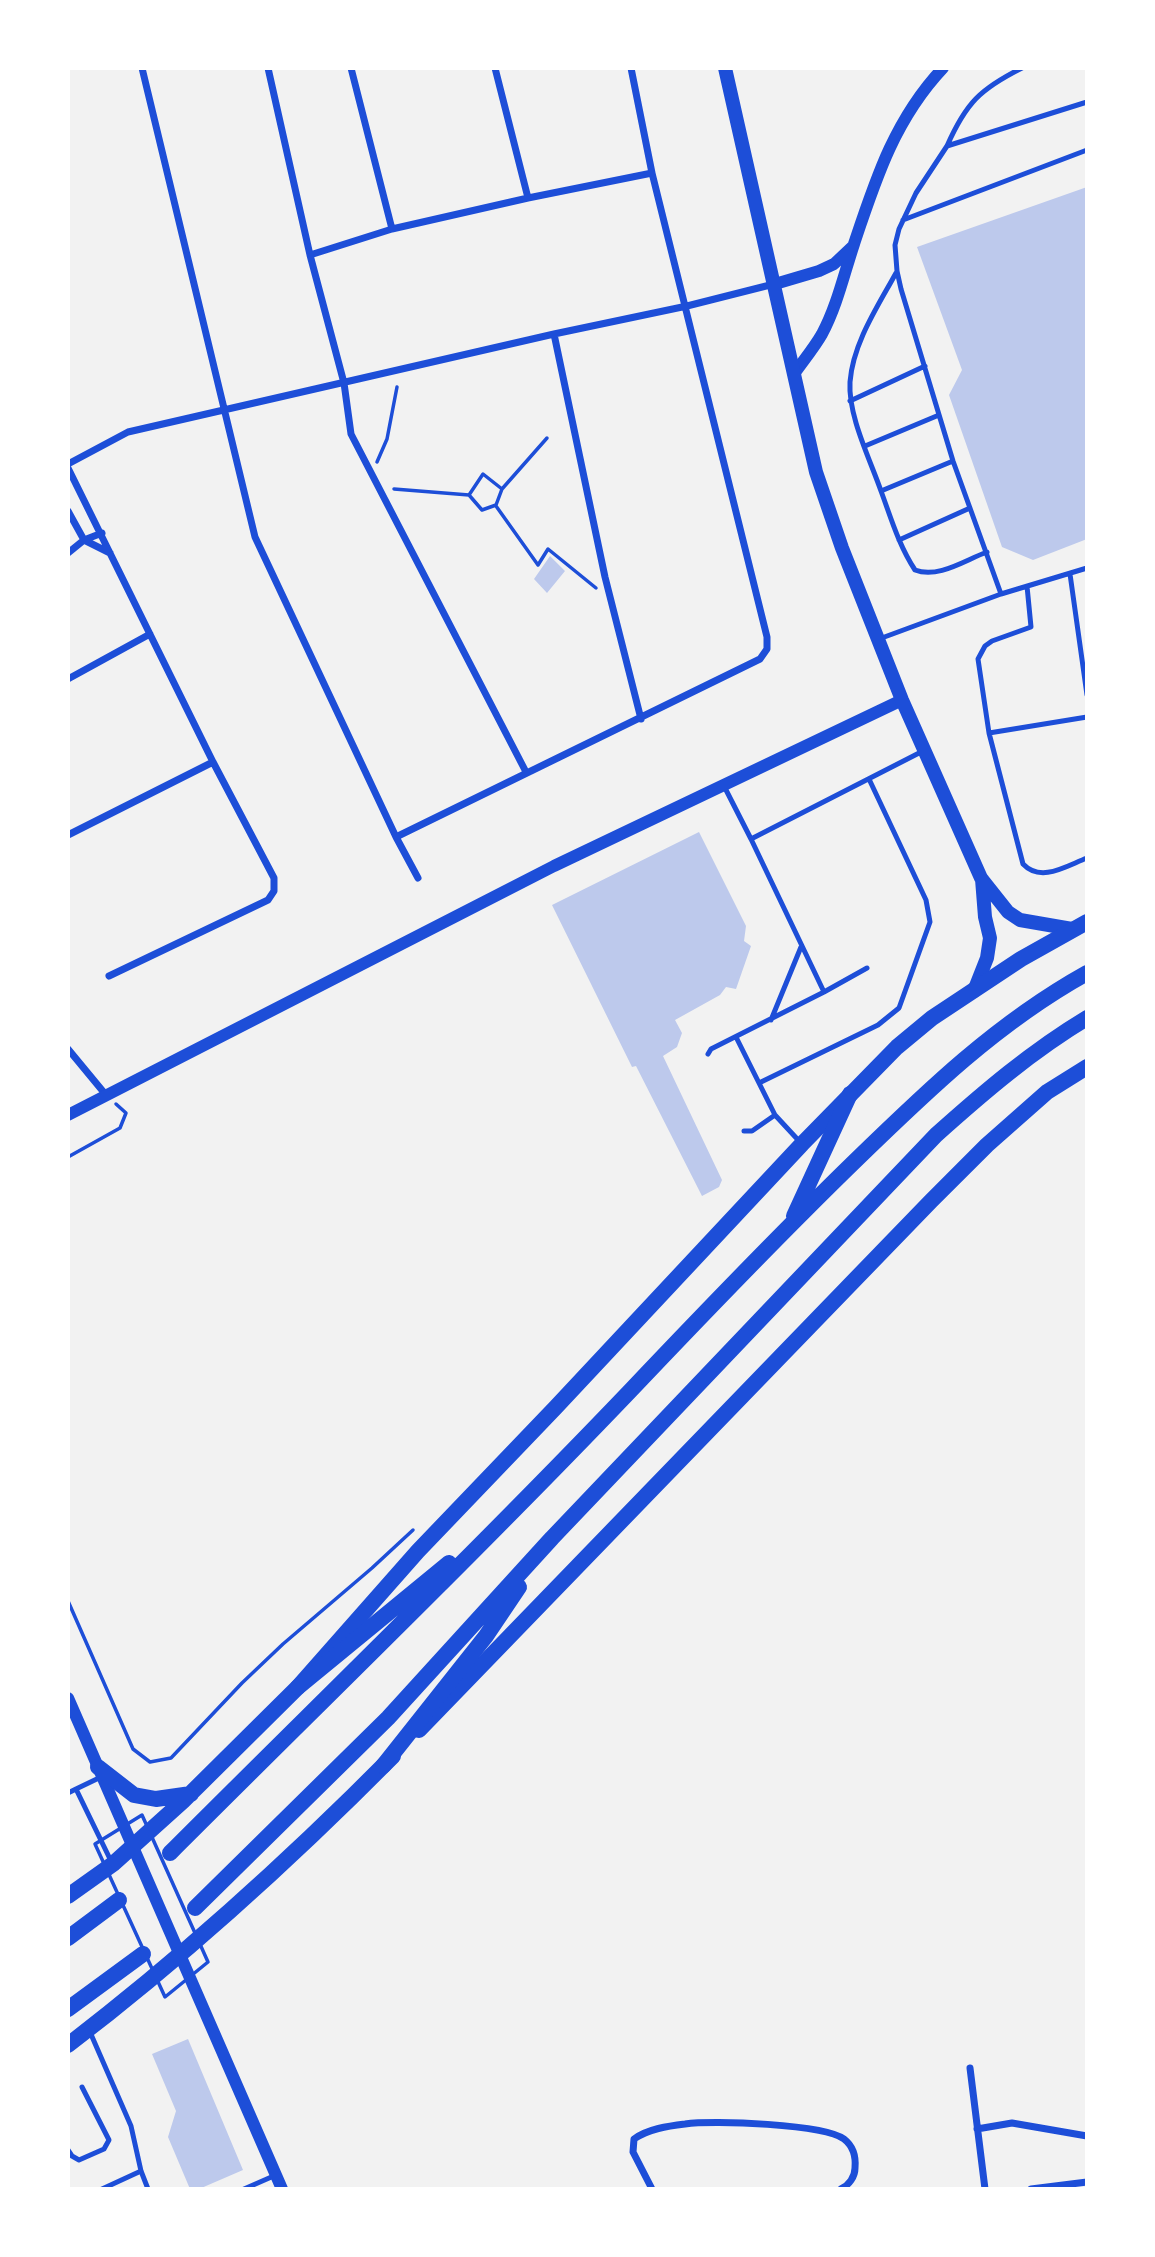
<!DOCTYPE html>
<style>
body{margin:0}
#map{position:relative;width:1155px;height:2257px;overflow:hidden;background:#f2f2f2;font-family:"Golos Text",sans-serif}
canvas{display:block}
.frame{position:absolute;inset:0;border:70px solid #fff;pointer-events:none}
</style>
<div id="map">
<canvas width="1155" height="2257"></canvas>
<div class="frame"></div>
</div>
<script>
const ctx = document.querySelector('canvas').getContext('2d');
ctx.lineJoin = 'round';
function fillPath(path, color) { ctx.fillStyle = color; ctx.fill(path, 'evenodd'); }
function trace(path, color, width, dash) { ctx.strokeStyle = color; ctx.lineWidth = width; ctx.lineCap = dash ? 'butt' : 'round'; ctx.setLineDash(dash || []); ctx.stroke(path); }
fillPath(new Path2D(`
 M1087,187V539L1033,560L1002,547L949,395L962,370L917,247Z
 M550,556L565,571L547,593L534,579Z
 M699,832L746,926L744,941L751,946L736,989L726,987L720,995L675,1020L682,1033L677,1047L663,1056L722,1180L719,1187L702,1196L636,1066L632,1067L552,905Z
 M188,2039L243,2170L199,2189H190L168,2137L176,2111L152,2054Z`), '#bdc9ec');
trace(new Path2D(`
 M377,462L387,439L397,387
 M394,489L469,495L482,510L496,505L502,489L483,474L469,495
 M502,489L547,438
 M496,506L538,565L548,549L596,588
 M68,1157L120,1128L126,1113L116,1104
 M68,1601L133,1749L150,1762L171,1758L242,1683L283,1644L372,1568L413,1530
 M142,1815L208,1962L165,1997L95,1844Z`), '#1d4ed8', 3.5);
trace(new Path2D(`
 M947,146C966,103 980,89 1022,68
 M903,220L1087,150
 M896,273C878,306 853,343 850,382C848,416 870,459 881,491C891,518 899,546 915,570C938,579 965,560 987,552
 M850,401L925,366
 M865,446L939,415
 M881,491L953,461
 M899,540L970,508
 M1070,574L1087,695
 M1027,586L1031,627L992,641L985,646L978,659L989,733L1023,864C1041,883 1066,866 1087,858
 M1001,594L953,461L901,289L897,271L895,245L899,229L916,193L947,146L1087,102
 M879,639L1001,594L1087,568
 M989,733L1087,717
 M724,786L751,839
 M867,968L824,992L751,839L923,751
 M771,1020L801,947
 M736,1037L775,1115L800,1142
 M708,1054L711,1049L824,992
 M759,1083L878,1025L899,1008L930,922L926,900L869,779
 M744,1131H752L775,1115
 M76,1789L101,1777
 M68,1793L76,1789L111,1861
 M90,2032L131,2126L141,2171L148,2189
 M68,2150L72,2156L79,2160L104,2149L109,2140L82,2087
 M102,2189L141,2171
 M244,2189L276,2175`), '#1d4ed8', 5);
trace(new Path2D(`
 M142,68L255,537L396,837L418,878
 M268,68L310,255L344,383L351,434L526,772
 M351,68L392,229
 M495,68L528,198
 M310,255L392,229L528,198L652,173
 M554,334L605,577L641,719
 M68,464L128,432L554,334L687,306L774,284
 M68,468L213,762L274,878V891L268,900L109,976
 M68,511L84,540L110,553
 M68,553L84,540L102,533
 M68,679L150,634
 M68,835L213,762
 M396,837L760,659L767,649V637L652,173L631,68
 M68,1049L106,1095
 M970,2068L985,2189
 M977,2129L1012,2123L1087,2136
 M652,2189L633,2152L634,2139C648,2129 668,2126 685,2124C713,2120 824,2124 844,2139C853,2146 856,2157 855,2168C855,2177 849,2185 841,2189
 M1031,2189L1087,2182`), '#1d4ed8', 7);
trace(new Path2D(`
 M775,284L819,271L834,264L852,247
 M794,374C803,361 814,348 822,334C837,306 844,274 854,244C876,178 895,119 943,68
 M68,1115L554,866L902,700
 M68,1698L282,2189`), '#1d4ed8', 12);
trace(new Path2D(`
 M725,68L816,472L842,548L902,700L981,878L1008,912L1020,920L1072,929
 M974,991L987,958L990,938L985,917L982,879`), '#1d4ed8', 14);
trace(new Path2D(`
 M419,1730L931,1201L987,1145L1047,1092L1087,1067
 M98,1767L134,1795L156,1799L191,1794
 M68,1896L113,1864L183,1801L298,1687L418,1551L556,1407L802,1144L897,1047L932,1018L1021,959L1087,922
 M68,2045C183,1957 291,1859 393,1756`), '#1d4ed8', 16);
trace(new Path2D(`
 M794,1216L850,1094
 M298,1687L449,1563
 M383,1766L486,1636L519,1587
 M170,1853C324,1699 480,1548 631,1390C704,1313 778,1236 854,1162C927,1091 997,1023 1087,973
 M195,1908L388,1718L552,1538L936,1135C984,1092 1032,1051 1087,1018
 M68,1938L119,1900
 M68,2009L143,1954`), '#1d4ed8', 16);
</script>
